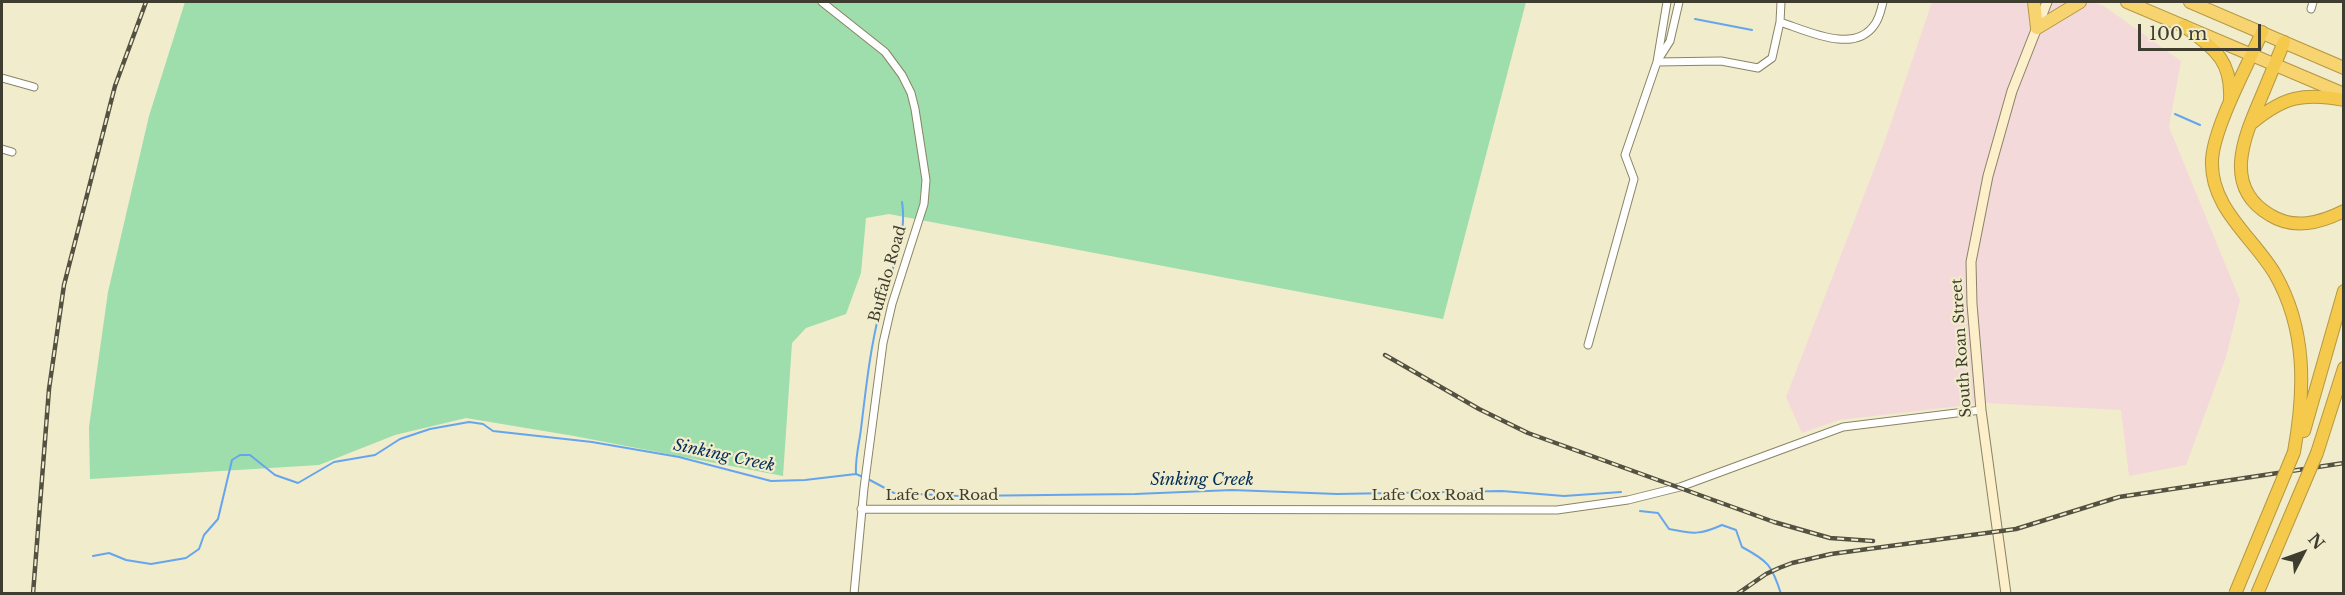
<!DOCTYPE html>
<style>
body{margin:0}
#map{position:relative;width:2345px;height:595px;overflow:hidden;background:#f1eccb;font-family:"Libre Baskerville",serif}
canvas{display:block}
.frame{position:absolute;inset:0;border:3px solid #3f3d30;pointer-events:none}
.north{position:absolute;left:2273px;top:523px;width:60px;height:60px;-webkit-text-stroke:4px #f1eccb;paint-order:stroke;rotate:49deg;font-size:16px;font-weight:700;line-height:24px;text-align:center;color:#3f3d30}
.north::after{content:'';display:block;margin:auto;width:21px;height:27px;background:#3f3d30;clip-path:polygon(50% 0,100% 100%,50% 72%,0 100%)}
.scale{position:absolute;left:2138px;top:24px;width:123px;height:27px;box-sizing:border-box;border:3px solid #3f3d30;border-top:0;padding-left:8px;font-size:18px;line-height:21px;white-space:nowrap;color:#3f3d30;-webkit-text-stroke:4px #f1eccb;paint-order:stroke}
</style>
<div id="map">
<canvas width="2345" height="595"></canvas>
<div class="frame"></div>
<div class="north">N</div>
<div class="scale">100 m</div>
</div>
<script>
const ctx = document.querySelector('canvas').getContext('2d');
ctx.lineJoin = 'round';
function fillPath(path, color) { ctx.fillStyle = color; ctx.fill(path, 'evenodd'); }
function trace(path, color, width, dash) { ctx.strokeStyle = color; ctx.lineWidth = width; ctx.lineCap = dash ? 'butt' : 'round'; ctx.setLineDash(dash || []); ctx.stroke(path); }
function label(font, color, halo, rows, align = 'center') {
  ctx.font = font + ' "Libre Baskerville",serif'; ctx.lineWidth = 4.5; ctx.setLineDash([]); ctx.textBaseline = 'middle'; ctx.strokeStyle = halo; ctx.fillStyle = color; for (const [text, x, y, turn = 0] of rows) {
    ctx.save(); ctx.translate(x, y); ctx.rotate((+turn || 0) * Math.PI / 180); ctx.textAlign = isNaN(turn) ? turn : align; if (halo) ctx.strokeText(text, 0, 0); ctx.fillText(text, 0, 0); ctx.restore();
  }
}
fillPath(new Path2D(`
 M1932,2H2093L2104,6L2181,61L2169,127L2240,300L2226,357L2186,465L2129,476L2121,410L1986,403L1839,420L1802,433L1786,397L1883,146Z`), '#f4d9db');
fillPath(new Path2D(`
 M185,2H1526L1443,319L889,214L866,218L861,273L846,314L806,328L792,343L783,476L574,436L466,418L395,435L319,465L90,479L89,427L108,292L149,116Z`), '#9eddac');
trace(new Path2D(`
 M1695,19L1752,30
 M2175,114L2200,125
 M856,474C855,458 859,445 861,429C866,388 870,349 880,310C889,276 908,237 902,202
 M868,479L894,493L960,496L1135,494L1232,490L1337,494L1502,491L1564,496L1621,492
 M1640,511L1658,513L1669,529C1693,534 1700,535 1722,525L1736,530L1742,547C1768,561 1772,565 1781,594
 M93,556L109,553L126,560L151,564L186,558L199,549L204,535L218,519L232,460L240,455H250L275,475L298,483L334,462L375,455L400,439L430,429L469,422L483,424L493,431L592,442L679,457L771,481L805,480L856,474L863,477`), '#65a5ee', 2);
const minor = new Path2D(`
 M822,2L885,52L902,75L911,93L915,109L926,180L924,204L892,304L883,343L864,488L854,594
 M2311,9L2313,2
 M1780,22C1808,31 1855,55 1875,24C1880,17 1881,9 1883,2
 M1658,60L1670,41L1679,2
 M1657,62L1721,61L1758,68L1772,58L1780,22L1781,2
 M2,78L34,87
 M2,149L12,152
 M1588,345L1634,179L1625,155L1657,62L1667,2
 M861,509L1557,510L1628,500L1680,487L1843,427L1981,410`);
const secondary = new Path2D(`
 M2006,594L1981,410L1972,304L1971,262L1988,176L2012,91L2047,2`);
const trunk = new Path2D(`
 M2034,2L2037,28L2080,2
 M2127,2L2344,94
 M2190,2L2344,68`);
const motorway = new Path2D(`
 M2184,26C2213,48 2232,59 2230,99
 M2262,32C2248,65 2214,126 2212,160C2210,208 2253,237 2275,274C2307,330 2305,391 2294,452
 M2284,42C2277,59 2270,76 2263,93C2246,133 2220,186 2270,215C2294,230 2320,223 2344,211
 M2252,123C2283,97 2304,92 2344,100
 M2304,431L2344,291
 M2317,453L2344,368`);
trace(minor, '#898466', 9);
trace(secondary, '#898466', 11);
trace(trunk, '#b59842', 14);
trace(motorway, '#b59842', 14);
trace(minor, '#fff', 7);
trace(secondary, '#fcefc9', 9);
trace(trunk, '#f7d470', 12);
trace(motorway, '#f5c94c', 12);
const rail = new Path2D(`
 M1385,355L1479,409L1528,433L1774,522L1830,538L1873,541
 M33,594L49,389L64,285L115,86L146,2
 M1737,594L1766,574L1779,568L1792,563L1831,554L2016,529L2119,497L2344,463`);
trace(rail, '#535142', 4.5);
trace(rail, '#f1eccb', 2, [7]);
const motorwayBridge = new Path2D(`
 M2235,594L2294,452
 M2257,594L2317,453`);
trace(motorwayBridge, '#b59842', 14, []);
trace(motorwayBridge, '#f5c94c', 12);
label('15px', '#3f3d30', '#f1eccb', [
 ["Buffalo Road",888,274,-74],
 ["South Roan Street",1962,348,-94],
 ["Lafe Cox Road",942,496],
 ["Lafe Cox Road",1428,496]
]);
label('italic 16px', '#002e5b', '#f1eccb', [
 ["Sinking Creek",724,456,12],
 ["Sinking Creek",1202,480]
]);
</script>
